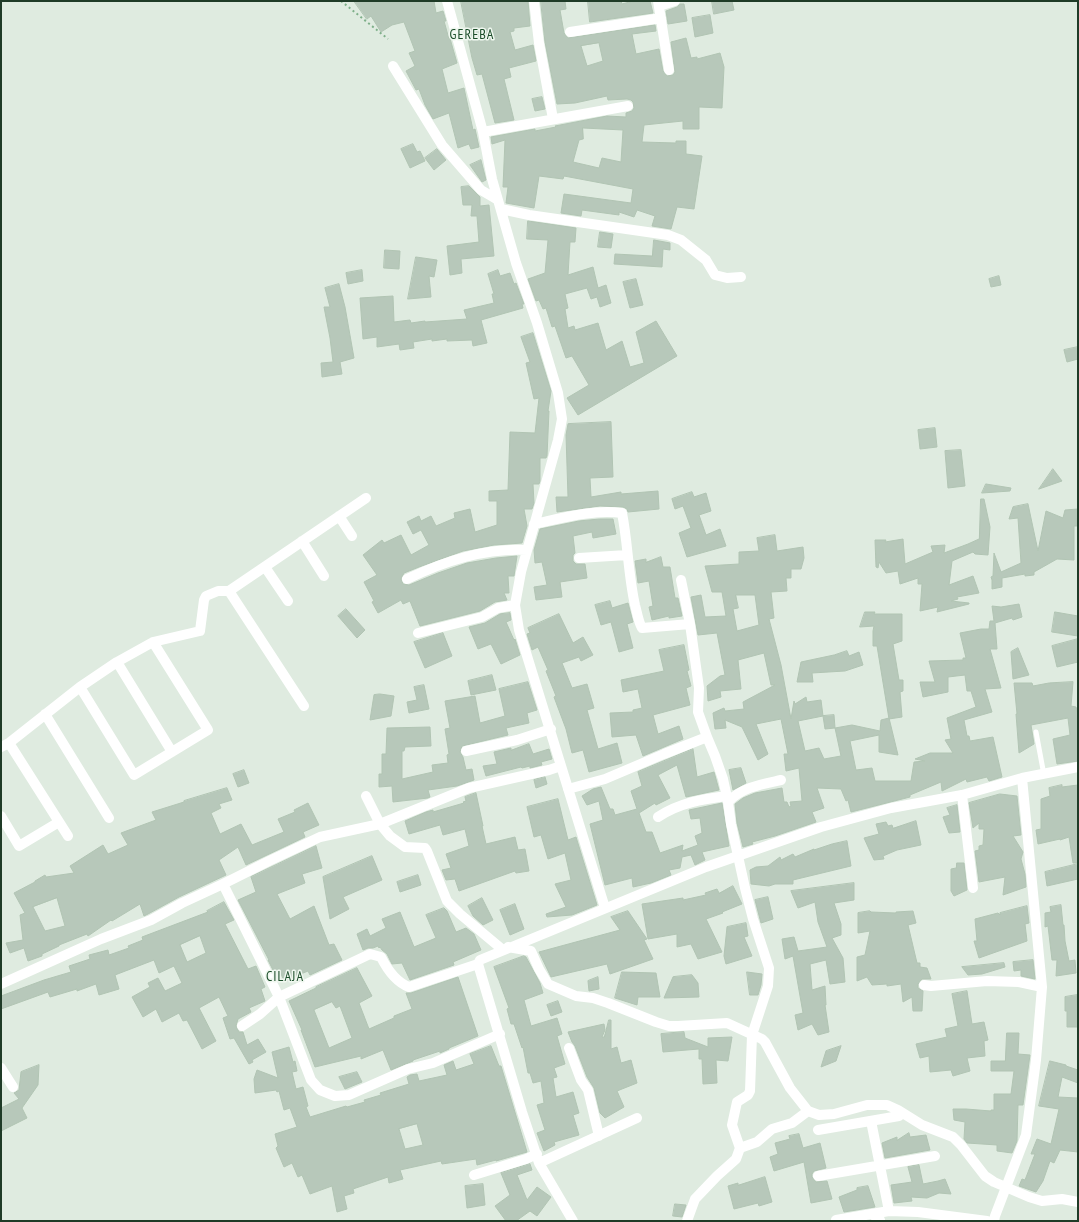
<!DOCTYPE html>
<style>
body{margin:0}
#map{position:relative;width:1079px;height:1222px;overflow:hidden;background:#dfebe0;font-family:"PT Sans Narrow",sans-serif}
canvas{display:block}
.frame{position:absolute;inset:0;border:2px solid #1f3b27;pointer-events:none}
</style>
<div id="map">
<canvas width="1079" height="1222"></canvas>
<div class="frame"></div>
</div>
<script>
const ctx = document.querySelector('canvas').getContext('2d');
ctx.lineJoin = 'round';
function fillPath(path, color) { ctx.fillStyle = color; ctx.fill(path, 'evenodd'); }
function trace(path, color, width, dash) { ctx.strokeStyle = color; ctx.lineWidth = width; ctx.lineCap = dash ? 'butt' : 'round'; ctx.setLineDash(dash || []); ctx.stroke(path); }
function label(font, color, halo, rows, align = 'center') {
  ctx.font = font + ' "PT Sans Narrow",sans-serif'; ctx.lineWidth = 3; ctx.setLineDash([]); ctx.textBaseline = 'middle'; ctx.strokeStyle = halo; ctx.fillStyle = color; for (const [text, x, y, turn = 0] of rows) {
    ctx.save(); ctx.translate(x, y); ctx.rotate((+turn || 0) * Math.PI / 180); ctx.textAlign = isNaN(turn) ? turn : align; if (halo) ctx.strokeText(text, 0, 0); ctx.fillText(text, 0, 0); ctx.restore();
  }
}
const building = new Path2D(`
 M354,1H434L436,13L443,11L446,21H444L449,39L450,38L451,42L457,63L442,69L448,93L464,88L473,130L475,129L479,147L471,149L469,144L458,148L449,113L433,119L425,105L419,89L416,90L406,71L415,66L409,53L415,51L404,22L392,25L381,32L371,16L367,19Z
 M461,1H528L530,26L514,28V31L510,32L515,50L533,45L536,61L509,68L511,77L504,79L514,120L495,123L482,74L477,75L472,58Z
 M541,1H565L566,9L560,10L564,33L568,38L655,25L656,31L632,34L636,54L659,49L663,71L667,76L673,75L675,72L671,42L686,38L691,58L697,57V59L720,53L724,67L722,108L699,107V129H683V121L644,125L642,142L676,143V141H686V154L702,156L694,209L677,207L671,229L652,226L655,216L637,210L634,217L619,212V215L582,210L581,216L561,213L564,194L631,203L633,189L564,176L563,179L539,176L534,208L506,203L508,187H503L505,140L492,144L491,137L535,129V131L556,127L555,126L607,116L626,117V113L632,111L634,108L633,102L631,100L627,99L608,100L607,96L575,103L557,104L545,42ZM599,43L603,61L587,66L581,46ZM583,128L623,130L621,162L602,158L599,168L573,162L579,140L583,139Z
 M588,1H621L622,4L633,1H650L653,13L590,22Z
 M712,1H732L734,10L714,14Z
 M680,4H684L687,21L668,24L666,11L677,7Z
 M710,15L713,33L695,37L692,18Z
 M542,97L545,109L535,111L532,99Z
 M413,144L417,152L420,151L425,161L410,168L401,149Z
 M437,149L446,160L434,170L425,158Z
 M481,160L486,180L482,182L470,165Z
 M469,186L480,197V206L489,205L494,256L461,259L462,273L450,275L447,246L479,242L477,216H471L472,205H463L461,187Z
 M528,221L576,228L575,242H570L568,275L593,267L598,288L606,285L611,303L600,307L597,297L591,299L587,288L565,294L568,308L565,309L568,328L574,326L575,330L598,323L606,350L622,341L630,367L644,363L636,332L656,321L677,356L578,415L567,398L589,385L572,356L566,358L555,326L552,327L546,308L543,309L539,300L536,301L528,279L545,273L548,240L527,239Z
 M600,232L613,234L611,248L598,247Z
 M654,240L670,243V250L663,249L662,267L614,264L615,254L652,256Z
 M385,250L400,251L399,269L384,268Z
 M416,257L437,260L434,277L429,276L431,297L408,299Z
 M362,270L363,281L348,284L346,273Z
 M498,270L500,276L510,273L514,284L516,283L524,304H522L523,308L481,320L487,343L473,346L472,340L447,341V339L432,341V339L413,342L414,348L400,350L399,344L377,347V337L363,339L360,298L393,296L394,322L410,320L411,323L425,321V322L467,319L464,310L494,303L492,294H494L488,274Z
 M999,276L1001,285L991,287L989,279Z
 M636,279L643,305L630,308L623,282Z
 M339,284L345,307L354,358L340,362L342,374L322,377L321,363L333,362L330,338L324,307H330L325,288Z
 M533,333L551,391L548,411H549L547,456L546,458H540V481L539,484H533L534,503L532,509H524L527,526L522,543L494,545L463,551L419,567L404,573L401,579L403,584L409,585L438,573L467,563L496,558L517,556L514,576H508L509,593H504L507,600L495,602L480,611L420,626L410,601L403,604L401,600L378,613L372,602L374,601L364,582L377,575L363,555L382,540L384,543L401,535L411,555L429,545L421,530L413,534L407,522L419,516L421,521L431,516L436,526L455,518L454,513L470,509L475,532L497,525V501H489V491L508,490L510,432L535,433L539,398L534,399L526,363L530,362L521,337Z
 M1078,347V359L1067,362L1064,350Z
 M611,422L613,477L590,478L591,497L621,492V494L658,491L659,509L628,512L627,509L623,507L600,506L557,512L556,497H568L566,435L568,424Z
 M935,428L937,447L920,449L918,430Z
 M961,450L965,486L948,488L945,451Z
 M1053,469L1062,481L1039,489Z
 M986,484L1011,488L1010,491L982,493Z
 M692,492L694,497L706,493L711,511L699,515L706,535L720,529L726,546L687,557L679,533L691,528L683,506L675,509L672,499Z
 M981,499H984L990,527L988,555L975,554L973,552L952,561L949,585L973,576L979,593L957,597L958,599L951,601L969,603V604L937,612L938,607L920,611L922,584H918V578L900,584L898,571L886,573L879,562L878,568L876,567L875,540H886L885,542L903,539L905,564L933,552L931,546L945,545L944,553L968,544L979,539Z
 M1028,504L1038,551L1046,511L1063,518L1065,510L1078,509L1077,526H1074V560L1057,559L1034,572V575L1025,576V574L1002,578V587L992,589V580L991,577L993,576L994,553L1001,572L1021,563L1018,518L1009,519L1013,507Z
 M600,519H613L616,534L593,538L592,532L573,536L575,553L573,555V561L576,564H585L587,578L560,582L562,597L536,600L534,587L547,585L542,562L535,563L534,550L540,529L579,521Z
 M775,535L777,551L803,547L804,558L801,569H791V578H786L787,591L771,592L774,618L769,619L781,665L791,719L794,701L795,704L806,697L807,702L821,700L823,716L798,721L805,751L819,748L824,759L841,756L835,728L852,725L880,731L881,720L889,718L898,755L879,752V735L850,741L856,770L872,768L875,781H911L914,762L925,761L915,759L930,753H953L945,740L951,739L947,718L976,707L971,691H967L965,675L948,677V692L923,697L920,682H935L929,661L963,660V658H966L960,633L981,629H989L990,621H994L992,606L1001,607L1019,604L1022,617L1013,620L1012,618L995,623L997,649H990L1001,688L985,689L992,712L964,720L967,736H969L970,741L993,737L1002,777L989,781L987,777L967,782L966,779L942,791L941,782L910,795V797L851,812L848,800L846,801L841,789L817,788L824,808L812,812L816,822L775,836L752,842L753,844L743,847L737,823L735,804L743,798L755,793L782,788L784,802H787L789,807L791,806L790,802L802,801L799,768L786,771L784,754H788L781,719L756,724L768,754L758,760L742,727L725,720L726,728L715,729L713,713L724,708L725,711L744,709L743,702L775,685H771L764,653L738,660L741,689L720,691L721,697L708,701L707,686L720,676L725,675L717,633L698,635L691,597L701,595L705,617L726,616L722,592H712L705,566L739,564V552L759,551L757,538ZM736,595H755L759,625L737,631L733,609L738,608Z
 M661,557L663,567H670L675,598H678L682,616L669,618V616L652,620L649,607L653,606L649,581L638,583L635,561L646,559V562Z
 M610,601L612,608L628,603L633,622L627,624L633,648L619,652L611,622L601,625L595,605Z
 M346,609L365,630L357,638L338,616Z
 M865,612H875L874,614H902V641L893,644L899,680H903V691L900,692L902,717L889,719L877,646H873V631L874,626L860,627Z
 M1055,612L1078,616V636L1052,632Z
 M510,613L511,620L506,622L514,640L515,639L520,655L501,664L491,644L478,649L469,627L485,623L500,614Z
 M559,614L573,643L583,637L593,655L581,661L579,657L562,663L572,688L587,684L594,708L587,710L598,749L617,743L622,763L589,772L583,750L572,753L566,729L554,697L556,696L546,671L548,670L538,647L532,650L527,634L530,633L528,628Z
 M443,633L452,656L425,668L414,642Z
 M1078,639V662L1057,667L1052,646Z
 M684,645L689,670L687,671L691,686L686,688L690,705L653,715L658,734L679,726L683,739L643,756L636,735L612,737L610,713L633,712V710L642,708L638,689L623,692L621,680L664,671L659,650Z
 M1018,648L1029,675L1013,679L1011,652Z
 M847,651L849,656L859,652L863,665L845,671L812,673L813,682H797L801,662L834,655Z
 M492,675L496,690L471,695L468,681Z
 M528,682L537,710L527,713L529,723L506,728L508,735L462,746L460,752L463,757L466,770L472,769L474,780L457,786L428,790L430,797L428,798L393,802L392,786L379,787V774H382V754H386L387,728L430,727L431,746L405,747L404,751H402V779L433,772L432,765L448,763L447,755L449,754L445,729L450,728L445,701L475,696L480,723L505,716L499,689Z
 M1073,682L1071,706L1076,707L1078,714V761L1057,764L1053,739L1070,735L1068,718L1031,725L1034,744L1019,753L1016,714H1017L1014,683H1032L1033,686L1049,683Z
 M424,685L429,709L409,713L407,702L417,700L414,687Z
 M380,694L394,696L391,716L370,720L374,695Z
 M834,715L835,728L825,729L823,716Z
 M529,744L533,754L549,749L552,759L541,762L542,765L530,768V766L522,768L521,767L486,776L483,766L497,764L494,752L511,748V750Z
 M693,749L697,777L714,772L719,790L686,797L677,765L658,775L670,798L656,805L655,803L639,813L646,832H652L660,853L683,845L682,851L698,845L695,836L702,833L700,818L691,819L689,810L722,803L729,846L702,852L705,860L695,865L691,855L682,857L680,868L669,870L671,875L651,883L633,887L632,878L605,885L590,824L603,820L599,801L587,805L582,796L593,789L601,787L610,809H613L615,815L637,809L631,791L642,786L638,772Z
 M741,768L746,783L733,790L729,770Z
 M244,770L249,783L238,787L233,774Z
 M545,777L547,784L536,788L534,780Z
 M1062,785V787L1078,785V863H1073L1069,837L1060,840V839L1038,844L1036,830L1041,829V799L1050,796L1049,788Z
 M227,788L232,800L219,804L221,808L211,813L220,834L241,824L252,845L284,832L278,819L295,812L294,810L308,803L319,825L303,832L305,837L246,865L238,847L219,860L226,875L179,897L148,914L144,916L140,904L112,921L111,920L88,936L87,934L59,945V946L42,954V956L28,961L24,948L10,953L6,943L23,940L20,915L25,913L14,893L35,882V881L45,875L46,877L74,873L70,866L103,845L108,854L128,845L121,833L156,820L152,812L184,802V801ZM57,898L65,926L45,931L33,907Z
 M476,793L483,826H482L486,844L515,837L518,850L525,849L529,871L516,873L515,871L459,891L455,879L446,880L442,870L451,868L446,854L469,846L465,829L443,835L440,825L409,834L405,821L426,812L433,810V812L464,803L463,802L466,801L465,797Z
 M1000,794L1017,796L1021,835L1013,836L1023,852L1021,859L1025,874L1026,887L1003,895L1005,877L979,882L975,851L979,850V846L983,845L984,829H979V823L973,828L969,803Z
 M558,799L568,840L576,837L597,905L572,915L547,917L546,914L566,907L555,884L571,880L565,853L548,859L541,835L534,837L527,807Z
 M957,805L960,832L949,833L943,817L950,815L947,808Z
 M916,821L921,845L897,850L883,856L884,859L874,860L864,838L879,834L876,824L886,822L888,826L892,825L893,828Z
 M847,841L851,866L793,880V884H775L769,886L751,884L750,870L756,867L768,866L780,857L781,860L793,854L795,857L814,849V850L832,844Z
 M316,846L322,868L302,874L305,883L277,894L290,919L314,906L329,945L334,944L342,960L310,975L308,971L284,981L279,969L274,972L268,960H269L238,900L256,892L251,877Z
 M372,856L382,880L343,897L349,909L330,919L323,877Z
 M957,863H964L967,890L954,896L951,891V869L956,868Z
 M1078,864V879L1047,886L1045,872Z
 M418,875L421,885L400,892L397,882Z
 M854,883V900L834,903L841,924V935L832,938L843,958L845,982L830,984L826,960L810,964L812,990L825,986L826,1005H825L829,1032L818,1035L812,1024L798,1030L795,1015L803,1013L793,956L785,959L782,939L794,937L798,951L827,947L818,922L815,902L798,908L791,891Z
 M733,886L742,904L722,912L723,913L706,919L722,952L698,959L691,944L677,947V934L648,939L642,904L683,898V900L706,895L705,893L717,889L719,893Z
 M768,897L773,919L761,923L755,900Z
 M482,898L493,920L483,925L473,916L468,906Z
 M224,902L234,920L225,924L248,969L256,966L265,987L261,989L265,1001L249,1008L251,1012L238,1019L236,1026L239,1032H243L247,1045L258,1039L266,1052L252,1060L253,1062L249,1064L234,1038L230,1039L223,1018L228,1016L219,997L199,1008L216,1041L202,1049L187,1020L183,1021L179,1013L162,1022L156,1009L143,1017L132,997L150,987L148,983L158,978L165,991L182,983L174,966L159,973L154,960L115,975L119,989L99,995L96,984L77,991V989L50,997L48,992L1,1009V996L44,980L71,972L69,966L90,959L89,955L108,950L109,955L129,948L128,946L143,940L142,937L208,912L207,911ZM200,936L206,953L187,962L180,945Z
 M515,904L524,929L510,935L500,910Z
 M1061,905L1063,925H1064L1065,941L1069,961L1075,960L1076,973L1056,976L1057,960H1052L1048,926L1045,927V913L1051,912L1050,907Z
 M1027,906L1029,923L1025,924L1027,941L979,958L974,941H977L975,919L998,913L1000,915V913Z
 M444,908L447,911L456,932L466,928L474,934L481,950L453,962L454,965L410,980L402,963L392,964L387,954L382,950L380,947L379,948L378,946L373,948H368L363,950L357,934L367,929L370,936L386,928L382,919L400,912L414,947L436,938L426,915Z
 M628,911L647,939L644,940L653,959L610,974L607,964L551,977L539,952L620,930L611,917Z
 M870,911L871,912L896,913V912L913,911L916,923L908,925L917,963H920V967L927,968L931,979H922L918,984V988L923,991L922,1011H913L912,997L903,1002L901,984L887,986V984L872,985L867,977L857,981V957L865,955L870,931L858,933V913Z
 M746,923L748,936L744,937L752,956L726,964L724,956L727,927Z
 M524,956L526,957L540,983L543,993L524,1000L531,1026L557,1018L562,1034L557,1036L565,1064L554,1068L557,1077L553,1078L556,1097L573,1092L579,1113L573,1115L579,1135L554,1142L555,1145L544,1151L537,1133L545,1130L537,1105L544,1103L541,1081L533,1083L530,1073H528L523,1047L522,1048L514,1024H511L507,1009L509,1008L494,967Z
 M1033,960L1035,979L1021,976V970L1014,971L1013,962Z
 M1004,963L1005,967L982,974L968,975L962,967Z
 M357,968L372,996L359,1003L369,1029L394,1018V1016L412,1009L406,993H411L458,977L478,1036L449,1048V1049L440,1053V1051L413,1060V1061L391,1070L383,1050L361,1059V1056L315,1067L301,1030H302L289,1001L316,988V987ZM332,1002L336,1008L340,1006L352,1038L329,1048L314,1010Z
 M622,972L656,973L660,997H638L637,1005L615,998Z
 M747,972L762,974L761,985L758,995H750Z
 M692,975L698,983L699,997L664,998L673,977Z
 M598,977L599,989L589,991L588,981Z
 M967,991L972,1024L984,1022L988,1040L984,1041L985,1056L967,1058L970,1071L953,1076L951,1070L930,1072L929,1056L920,1058L916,1044L947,1037L945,1029L958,1026L952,994Z
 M1077,995L1078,1027H1067V1011H1065V997Z
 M558,1001L562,1012L551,1016L547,1005Z
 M609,1020H611V1049L617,1047L621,1063L631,1060L637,1083L617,1091L624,1107L605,1118L600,1113L594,1088L587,1077L575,1046L572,1042L568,1032L604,1024L605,1030L602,1037H604Z
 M684,1032L685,1038L708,1047V1038L732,1037L728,1061L716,1060L717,1083L703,1084L702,1059H699V1049L663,1052L661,1034Z
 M1007,1033H1019L1018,1054L1030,1055L1023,1105H1018L1017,1141L1012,1153L997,1151V1145L967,1143L964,1139L965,1122L954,1120L953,1109H966L991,1111V1110H994V1094H1011L1014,1071H991V1061H1005Z
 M491,1046L499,1066H501L527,1152L496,1161V1160L477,1165L476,1159L442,1164L441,1161L400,1170L403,1179L389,1183L388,1177L353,1189L354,1193L344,1196L347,1209L337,1212L332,1186L310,1194L302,1175L298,1177L292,1163L284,1167L276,1148L278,1146L275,1134L297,1127L290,1108L284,1110L279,1091L277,1092L276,1090L255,1093L254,1079L257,1070L278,1078L272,1052L289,1047L293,1062L295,1061L297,1071L292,1072L296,1089L303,1087L308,1106L306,1107L310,1117L346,1106L347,1107L365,1102L364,1100L381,1095L380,1093L409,1084L407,1077L410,1075L417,1074L419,1081L447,1075L444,1065L453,1061L456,1070L474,1064L470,1054ZM417,1124L423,1145L405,1149L399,1129Z
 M841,1046L836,1061L821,1067L826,1051Z
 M1050,1061L1066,1065V1066L1078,1070V1083L1062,1077L1058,1097L1078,1098V1152L1060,1150L1054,1163L1050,1161L1043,1181L1036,1192L1019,1186L1022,1179L1025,1180L1035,1154H1031L1037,1139L1051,1144L1059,1109L1039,1106Z
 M39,1065L38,1085L22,1108L27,1118L1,1131V1108L19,1099L14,1093L19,1090L21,1072Z
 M357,1072L362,1082L345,1089L339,1077Z
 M909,1133L910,1137L926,1135L930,1150L885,1158L882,1143L897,1137V1140Z
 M799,1134L803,1148L820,1143L826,1168L814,1171L812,1174V1177L816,1182L827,1181L832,1199L811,1203L804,1162L774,1171L770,1157L778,1154L775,1143L790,1139L789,1136Z
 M530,1164L532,1170L517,1175L527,1200L537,1187L551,1197L537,1216L530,1211L516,1221H506L495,1206L510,1195L501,1173Z
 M919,1165L923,1184L938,1181L945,1179L951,1194L939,1193L927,1198L911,1197L912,1201L894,1203L891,1185L912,1182L908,1167Z
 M765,1177L772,1202L759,1206L758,1203L734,1209L728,1186L738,1183V1185Z
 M483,1184L485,1205L467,1208L465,1186Z
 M868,1186L875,1207L844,1212L839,1197L857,1190V1188Z
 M675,1204L686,1205L682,1217L673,1216Z`);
fillPath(building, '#b7c8ba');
trace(building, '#b1c4b3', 1);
trace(new Path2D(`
 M341,1L388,39`), '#7eaf89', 2, [2, 3]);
trace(new Path2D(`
 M1036,732L1044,775`), '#fff', 5);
trace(new Path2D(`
 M447,1L483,132L492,179L516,263L537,323L558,393L562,419L558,440L521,572L515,605L519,630L605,908
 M534,1L539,43L553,119
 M658,1L669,70
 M659,6L675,1
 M570,32L661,18
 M393,66L442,145L481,190L498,200
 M483,132L628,106
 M501,209L529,215L668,235L681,240L706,260L715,275L727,278L741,277
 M339,516L352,536
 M534,524C562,518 593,509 622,513C628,543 628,574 635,605C637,612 638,621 642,628L690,624
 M302,541L324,576
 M579,558L627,555
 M265,567L288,601
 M407,579C445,561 484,548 527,550
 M229,591L304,706
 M418,633L482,617L498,608L515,605
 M117,662L172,752
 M80,687L134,775L208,730L153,642
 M45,714L109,818
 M707,737L715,756L723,779L728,802L731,824L745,888L753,919L769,968L768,986L752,1035L750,1091L748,1095L737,1102L732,1125L740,1148
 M9,743L68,836
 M1,747L9,743L80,687L117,662L153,642L200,631L204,600L206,596L218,591H229L366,498
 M466,751L517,740L551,729
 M568,789L605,779L664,754L707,737L698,712L699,688L690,624L681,580
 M962,795L973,888
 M366,796L380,824L390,836L405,847L425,848L427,851L447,901L460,914L503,950
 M728,802C742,787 763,784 781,780
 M1,816L19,846L59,822
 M658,817C679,803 702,799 727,796
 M223,884L269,861L320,837L380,824L469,788L549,770L561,766
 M508,947L531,951L539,969L548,984L576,996L593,998L608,1003L656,1022L669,1026H678L727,1023L762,1039L765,1042L790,1088L808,1111L819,1115L834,1114L867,1105H887L898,1110L922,1125L953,1137L961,1145L985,1176L994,1182L1029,1197L1042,1201L1062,1199L1078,1202
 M1,984L101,939L151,920L182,903L223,884L279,997L311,1080L320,1090L335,1096L349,1095L408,1069L433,1063L500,1034
 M924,985L931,986L987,981L1019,982L1042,987
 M242,1026L260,1014L279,997L370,954L381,957C387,969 396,982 409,987L478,964
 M569,1048L581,1080L588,1090L599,1136
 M1,1068L13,1087
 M871,1121L889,1211L918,1212L987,1221
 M818,1130L899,1116
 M539,1163L637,1118
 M474,1175L526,1159L537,1154
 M818,1176L935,1156
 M836,1220L889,1211
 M573,1221L539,1163L522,1112L478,964L480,960L706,867L821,827L891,808L962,795L1022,778L1078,767
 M687,1221L695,1199L717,1176L736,1159L740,1148L757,1142L772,1129L792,1123L808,1111
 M876,1221L880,1220
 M994,1221L995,1216L1026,1135L1036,1060L1042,987L1022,778`), '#fff', 10);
ctx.letterSpacing = '1px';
label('14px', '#1b4d29', '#eff7ef', [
 ["GEREBA",472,35],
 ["CILAJA",285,977]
]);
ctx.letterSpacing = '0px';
</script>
